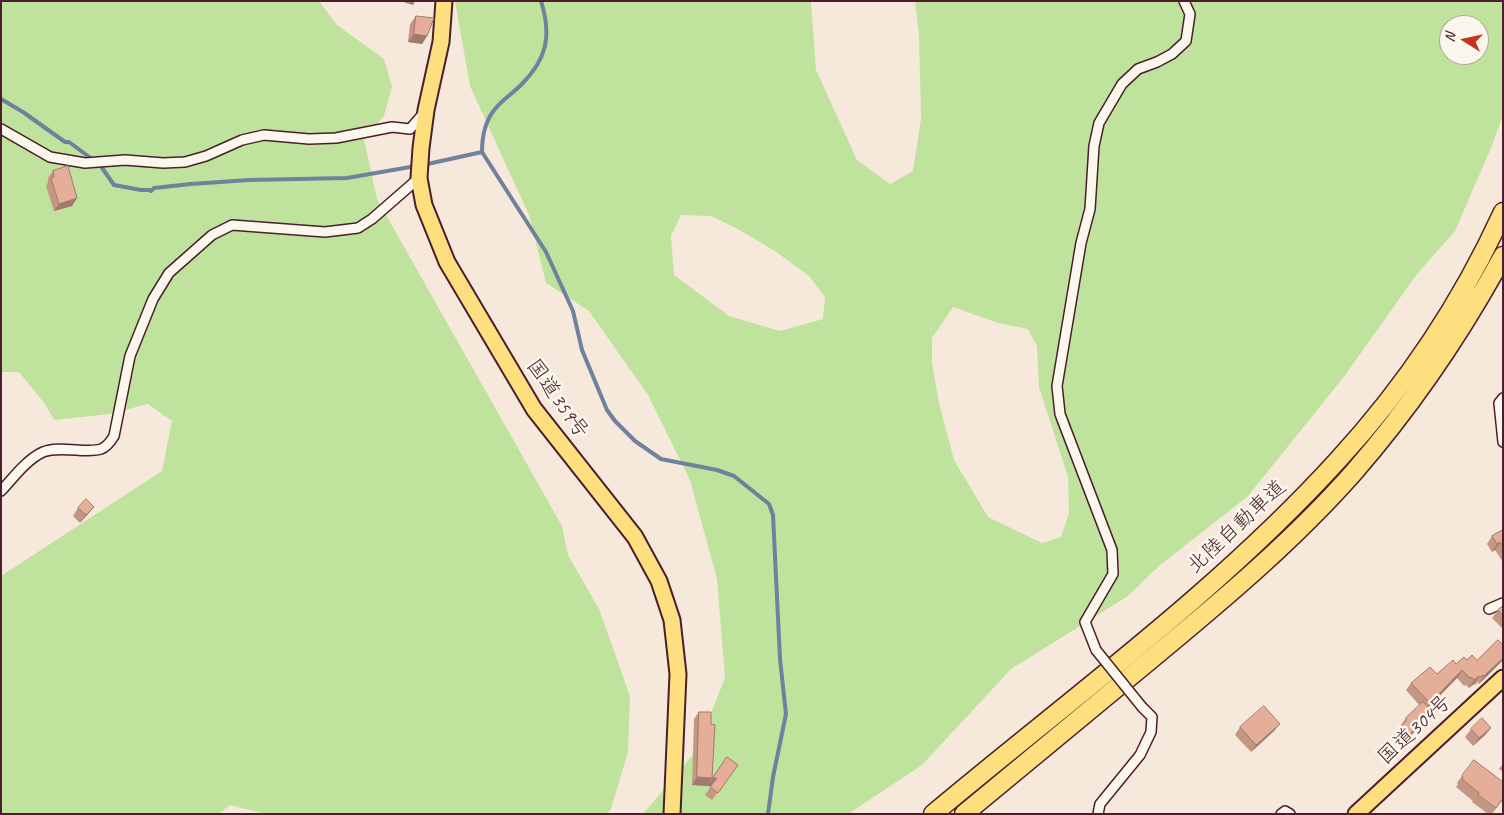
<!DOCTYPE html>
<meta charset="utf-8">
<style>
body{margin:0}
#map{position:relative;width:1504px;height:815px;overflow:hidden;background:#f6e8db;font-family:Caveat,sans-serif}
canvas{display:block}
.frame{position:absolute;inset:0;border:2px solid #4a1f2b;pointer-events:none}
.north{position:absolute;left:1439px;top:15px;width:50px;height:50px;box-sizing:border-box;background:#fbf7ec;border:1px solid #b4a19f;border-radius:50%;rotate:280deg;font-size:14px;font-weight:700;line-height:20px;text-align:center;color:#4a1f2b}
.north::after{content:'';display:block;margin:auto;width:18px;height:22px;background:#c8321e;clip-path:polygon(50% 0,100% 100%,50% 72%,0 100%)}
</style>
<div id="map">
<canvas width="1504" height="815"></canvas>
<div class="frame"></div>
<div class="north">N</div>
</div>
<script>
const ctx = document.querySelector('canvas').getContext('2d');
ctx.lineJoin = 'round';
function fillPath(path, color) { ctx.fillStyle = color; ctx.fill(path, 'evenodd'); }
function trace(path, color, width, dash) { ctx.strokeStyle = color; ctx.lineWidth = width; ctx.lineCap = dash ? 'butt' : 'round'; ctx.setLineDash(dash || []); ctx.stroke(path); }
function label(font, color, halo, rows, align = 'center') {
  ctx.font = font + ' Caveat,"Klee One",sans-serif'; ctx.lineWidth = 5; ctx.setLineDash([]); ctx.textBaseline = 'middle'; ctx.strokeStyle = halo; ctx.fillStyle = color; for (const [text, x, y, turn = 0] of rows) {
    ctx.save(); ctx.translate(x, y); ctx.rotate((+turn || 0) * Math.PI / 180); ctx.textAlign = isNaN(turn) ? turn : align; if (halo) ctx.strokeText(text, 0, 0); ctx.fillText(text, 0, 0); ctx.restore();
  }
}
fillPath(new Path2D(`
 M1,1H319L337,25L384,59L392,87L384,116L364,139L377,199L562,526L568,555L599,609L630,696L628,752L611,809L607,814H266L230,805L218,814H1V576L162,471L172,421L148,404L109,414L54,420L45,404L19,372H1Z
 M455,1H811L816,70L857,160L890,184L913,171L921,119L919,34L915,1H1503V115L1491,148L1455,231L1417,274L1343,378L1248,496L1159,566L1128,596L1011,669L922,765L848,814H643L696,751L725,678L717,579L690,480L648,395L589,311L546,283L529,215L470,86ZM1449,25H1479V55H1449ZM681,215L711,216L736,228L775,251L809,276L825,297L823,319L780,331L729,316L674,275L671,236ZM953,307L998,323L1028,329L1037,346L1039,387L1068,477L1069,513L1061,537L1042,543L988,517L954,460L939,403L932,363V338Z`), '#bfe39d');
trace(new Path2D(`
 M541,1C552,36 547,59 521,85C513,93 502,100 495,109C485,121 482,137 482,152L546,252L573,311L582,350L607,410L615,421L635,441L661,459L717,470L734,476L769,504L773,515L780,659L786,714L773,777L768,814
 M1,99L23,112L65,142H69L100,165L114,185L141,190H149L151,191L154,188L191,184L249,180L347,178L416,166
 M423,165L482,152`), '#6f819c', 4);
const minor = new Path2D(`
 M1,129L50,157L85,163L125,160L163,163L185,162L206,156L242,140L264,135L309,139L336,138L392,127L410,129L424,113
 M1503,398L1499,403L1503,442
 M1,491C14,477 26,460 43,452C59,445 88,454 101,449C107,447 111,441 114,436L130,356L153,299L169,273L212,235L232,225L325,232L358,228L372,219L419,178
 M1489,609L1503,603
 M1096,650L1085,622L1113,574L1112,550L1060,414L1057,386L1081,243L1090,209L1094,146L1099,123L1122,84L1138,69L1157,62L1172,54L1186,41L1190,14L1184,1
 M1098,814L1100,804L1140,755L1151,732L1152,717L1142,707
 M1281,814L1285,811L1290,814`);
const trunk = new Path2D(`
 M444,1L441,42L426,110L421,148L419,178L424,205L447,262L534,409L635,537L659,581L672,620L678,674L672,814
 M1356,814L1503,678`);
const motorway = new Path2D(`
 M933,814C1070,699 1217,593 1338,460C1405,387 1462,302 1503,212
 M964,814C1028,761 1092,708 1155,656C1225,598 1294,540 1354,472C1413,404 1460,335 1503,256`);
trace(minor, '#4a1f2b', 12);
trace(trunk, '#4a1f2b', 19);
trace(motorway, '#4a1f2b', 21);
trace(minor, '#fbf7ec', 9);
trace(trunk, '#fddf80', 15);
trace(motorway, '#fddf80', 18);
const minorBridge = new Path2D(`
 M1096,650L1142,707`);
trace(minorBridge, '#4a1f2b', 12, []);
trace(minorBridge, '#fbf7ec', 9);
fillPath(new Path2D(`
 M416,16L427,36L422,44L408,42L410,24Z
 M53,171L77,198L72,206L54,211L46,186L48,182V178Z
 M94,507L88,514L80,523L73,516L78,508Z
 M1503,530V562L1495,550L1492,552L1487,544L1492,536Z
 M1503,606V629L1492,618L1498,610Z
 M1467,660H1503L1479,684L1478,682L1475,685L1474,684L1469,688L1466,685L1464,686L1457,678L1428,707L1433,712L1428,720L1401,744L1393,736L1406,718L1420,706L1406,690L1411,683L1437,674L1456,664Z
 M699,712L711,724L712,778L707,786L692,785L694,719Z
 M1240,727L1274,731L1251,752L1235,735Z
 M1491,728L1485,735L1473,746L1465,737L1471,729Z
 M727,757L738,765L712,800L705,795L711,786H707Z
 M1503,764V772L1499,769Z
 M1462,776L1503,799L1492,814H1488L1472,802L1473,801L1456,787L1458,784L1457,783Z`), '#c49684');
fillPath(new Path2D(`
 M400,1H415L413,5Z
 M414,34L427,36L422,44L408,42Z
 M77,198L72,206L54,211L59,204Z
 M94,507L88,514L80,523L86,515Z
 M1500,542L1495,550L1492,552L1497,544Z
 M1503,658V660L1479,684L1484,676Z
 M1462,670L1457,678L1425,711L1430,703Z
 M1479,676L1474,684L1469,688L1474,680Z
 M1433,712L1428,720L1401,744L1407,737Z
 M1280,724L1274,731L1251,752L1256,745Z
 M1491,728L1485,735L1473,746L1479,738Z
 M697,777L712,778L707,786L692,785Z
 M713,778H717L711,786H707Z`), '#a07a6b');
const building = new Path2D(`
 M416,16L434,18L427,36L414,34Z
 M68,166L77,198L59,204L51,178L54,177L53,171Z
 M86,499L94,507L86,515L78,508Z
 M1503,530V546L1500,542L1497,544L1492,536Z
 M1503,606V616L1498,610Z
 M1498,640L1503,645V658L1484,676L1483,675L1480,677L1479,676L1474,680L1471,677L1470,678L1462,670L1430,703L1411,683L1430,667L1437,674L1453,660L1456,664L1464,657L1467,660L1472,655L1477,660Z
 M1423,702L1433,712L1407,737L1399,728L1407,720L1406,718Z
 M1264,706L1280,724L1256,745L1240,727Z
 M699,712H711V724L715,725L712,778L697,777Z
 M1482,718L1491,728L1479,738L1471,729Z
 M727,757L738,765L718,793L710,787L717,778H713Z
 M1474,760L1503,782V798L1496,808L1478,795L1479,793L1462,779L1463,777L1462,776Z`);
fillPath(building, '#e4ae99');
trace(building, '#a07a6b', 1);
label('21px', '#4a1f2b', '#fbf7ec', [
 ["国道359号",557,399,55],
 ["北陸自動車道",1237,527,-43],
 ["国道304号",1415,730,-43]
]);
</script>
